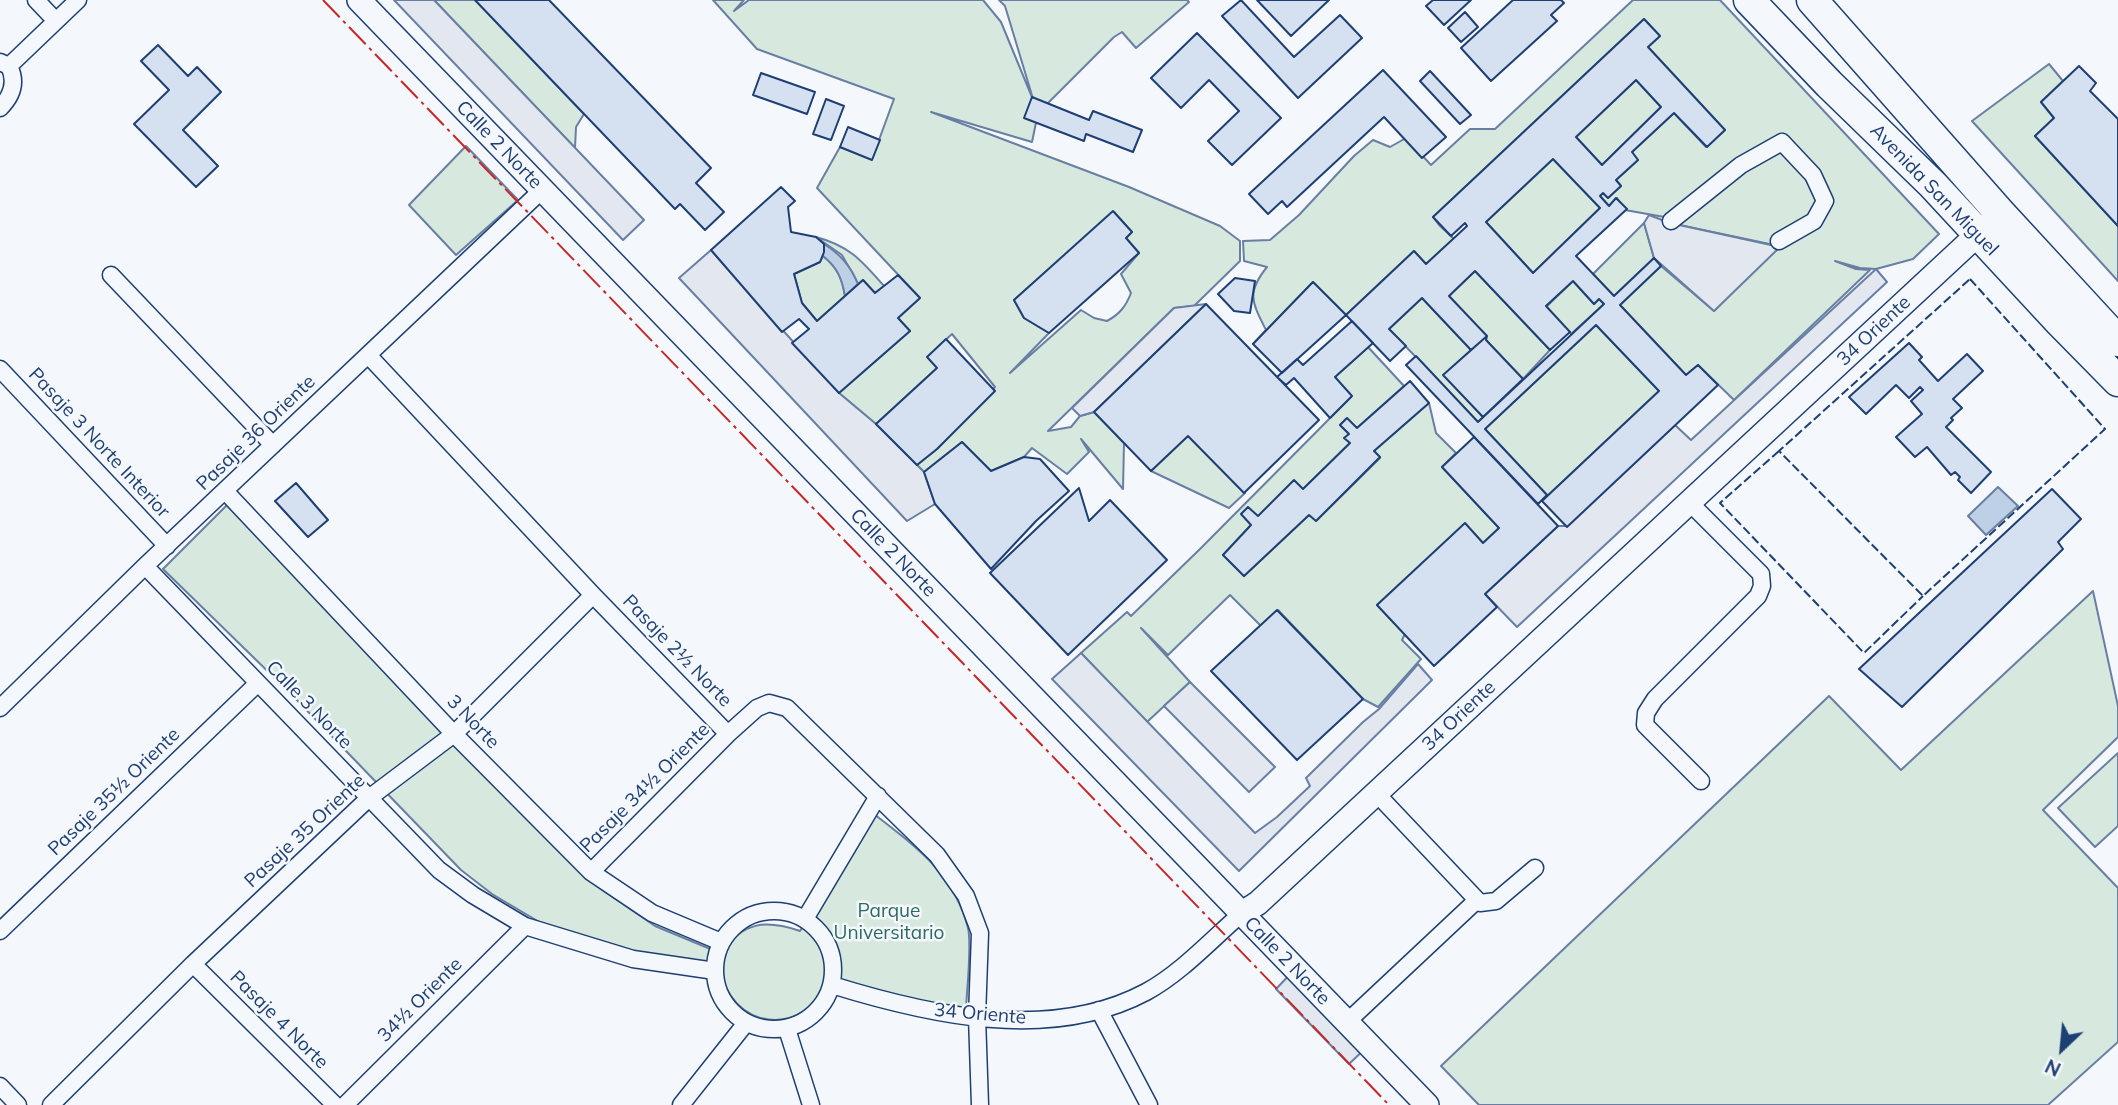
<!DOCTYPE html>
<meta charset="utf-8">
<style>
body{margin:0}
#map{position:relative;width:2118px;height:1105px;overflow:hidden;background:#f4f7fb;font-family:Mulish,sans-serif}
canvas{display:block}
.north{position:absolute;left:2027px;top:1014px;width:70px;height:70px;-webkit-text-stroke:5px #f4f7fb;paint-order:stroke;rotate:206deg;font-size:19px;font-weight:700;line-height:28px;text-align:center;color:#1d3f73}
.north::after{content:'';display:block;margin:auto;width:24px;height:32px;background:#1d3f73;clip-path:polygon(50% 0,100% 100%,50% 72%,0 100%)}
</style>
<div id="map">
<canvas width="2118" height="1105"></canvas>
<div class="north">N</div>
</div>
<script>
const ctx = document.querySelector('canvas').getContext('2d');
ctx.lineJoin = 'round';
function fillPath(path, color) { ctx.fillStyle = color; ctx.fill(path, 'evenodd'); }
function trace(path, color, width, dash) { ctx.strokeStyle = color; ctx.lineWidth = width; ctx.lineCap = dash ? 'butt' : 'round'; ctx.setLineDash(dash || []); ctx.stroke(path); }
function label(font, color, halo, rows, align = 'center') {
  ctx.font = font + ' Mulish,sans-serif'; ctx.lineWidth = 5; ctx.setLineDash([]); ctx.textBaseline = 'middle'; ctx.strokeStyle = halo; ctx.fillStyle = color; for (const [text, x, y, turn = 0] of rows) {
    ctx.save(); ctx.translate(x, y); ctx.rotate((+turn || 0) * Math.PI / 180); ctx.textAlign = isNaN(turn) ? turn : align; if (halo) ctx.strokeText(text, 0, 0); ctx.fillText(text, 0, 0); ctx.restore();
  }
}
const green = new Path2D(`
 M434,0H475L584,114L576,127L575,148Z
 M713,0H744L734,11L749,0H983L1001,22L1034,102L1005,6L999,0H1187L1189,2L1136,48L1122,32L1114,37L1038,113L1032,142L931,112L1129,187L1220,226L1240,241V261L1194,306L1174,308L1048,431L1071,427L1080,416L1094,412L1124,443L1123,489L1081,439L1089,452L1067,474L1032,448L1024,457L991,471L962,442L924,472L917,465L937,449L995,387L952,334L940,345L937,368L876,424L839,393L910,331L898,318L920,298L817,188L840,147L872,159L894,99L757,49ZM1114,212L1132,232L1126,238L1139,253L1121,274L1131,293C1126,306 1120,314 1107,321L1094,318L1081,310L1010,373L1049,333L1024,318L1014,300Z
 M1633,0H1720L1939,234L1913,259L1876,269L1860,268L1835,261L1856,269L1870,270L1734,400L1698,365L1686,375L1620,305L1661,266L1714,311L1779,246L1670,223V218L1625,210L1617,198L1609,206L1600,196L1603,193L1608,198L1621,186L1616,180L1638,160L1632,152L1674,113L1706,147L1725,130L1648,47L1660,36L1644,19L1433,217L1439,225L1454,239L1426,264L1414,251L1346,315L1313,282L1253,344L1266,330C1252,302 1246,293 1267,267L1244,261L1243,241L1270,240L1299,215L1354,156L1373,140L1390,147L1406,138L1431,165L1470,129H1495Z
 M2049,64L2063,81L2041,102L2054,118L2035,136L2118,226V281L1972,121Z
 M1636,80L1661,107L1602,165L1576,137Z
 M466,146L518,200L456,255L409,205Z
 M1553,159L1600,208L1533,273L1486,222Z
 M1644,223L1654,258L1614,296L1593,274Z
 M816,237C850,246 862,261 884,286L875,293L863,280L858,284L842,255Z
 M823,256C837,267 842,278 845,296L817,321L802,303L794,274L820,262Z
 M1475,271L1550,350L1523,379L1486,340V336L1449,296Z
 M1573,281L1594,304L1599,299L1604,304L1571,334L1546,307Z
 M1422,298L1471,350L1444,375L1483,417L1478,422L1389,329Z
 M1596,325L1659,391L1542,501L1547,495L1485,429Z
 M1368,347L1404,386L1357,428L1346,419L1340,425L1349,434L1345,438L1350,443L1303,489L1251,525L1223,555L1244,576L1309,515L1317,520L1380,458L1374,451L1429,403L1436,433L1456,453L1442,467L1499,528L1483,543L1465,524L1377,605L1405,634L1402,640L1421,659L1378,707L1363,699L1278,610L1261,626L1230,595L1168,655L1141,628L1190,682L1147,722L1081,653L1127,612L1131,616L1200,549L1351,397L1335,377Z
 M1188,436L1245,493L1229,508L1151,471Z
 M227,505L470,758L598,887L655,926L720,953C744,922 764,919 800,931L874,814C915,846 954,873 968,928C972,944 967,989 966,1008L889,997L830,978C805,1040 729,1031 719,965L643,954L541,923L492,894L461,870L291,694L163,569Z
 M2093,591L2118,706V737L2043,810L2118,888V1042L2048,1105H1479L1441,1066L1829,696L1901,770Z
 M2118,753V826L2095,847L2058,808Z`);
fillPath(green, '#d7e8df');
trace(green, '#687fa3', 2);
const parking = new Path2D(`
 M394,0H434L644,220L623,240Z
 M1649,215L1670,223L1780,247L1714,311L1654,258L1644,223Z
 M711,250L839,393L876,424L924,472L935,504L907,521L679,278Z
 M1876,269L1887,282L1517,627L1485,594L1558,526H1567L1675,425L1691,440Z
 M1206,304L1094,412L1080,416L1072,408L1174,308Z
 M1081,653L1255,833L1277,817L1310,786L1306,778L1363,722L1379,709L1418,664L1432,680L1239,871L1052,679Z
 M1190,682L1275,767L1249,792L1164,706Z
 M1295,969L1369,1045L1349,1064L1276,989Z`);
fillPath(parking, '#e3e8f0');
trace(parking, '#687fa3', 2);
const water = new Path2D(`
 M824,244C841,255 850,265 858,284L845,296C842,278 837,267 823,256Z
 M1998,487L2018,506L1986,535L1968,516Z`);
fillPath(water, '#bed0e5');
trace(water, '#687fa3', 2);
const building = new Path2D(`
 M475,0H549L711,168L696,183L724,212L705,230L680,204L675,209Z
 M1241,0L1294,57L1340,15L1362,38L1298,98L1222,16Z
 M1257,0H1329L1291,36Z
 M1433,0H1471L1444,25L1426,6Z
 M1513,0H1561L1564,3L1551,15L1557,21L1491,81L1461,48Z
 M1465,12L1478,27L1461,42L1448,28Z
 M1644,19L1660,36L1648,47L1725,130L1707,147L1674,113L1632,152L1638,160L1616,180L1621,186L1608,198L1603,193L1600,196L1609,206L1616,198L1627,209L1576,256L1614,296L1654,258L1661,266L1620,305L1686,375L1698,365L1718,385L1567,527L1542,501L1659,391L1596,325L1485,429L1547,495L1538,504L1406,365L1416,356L1478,422L1604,304L1599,299L1594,304L1573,281L1546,306L1570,332L1550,350L1475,271L1449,296L1487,336L1471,350L1422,298L1389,329L1406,346L1390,361L1346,315L1414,251L1426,264L1467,226L1465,223L1451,236L1433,217ZM1636,80L1661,107L1602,165L1576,137ZM1553,159L1600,208L1533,273L1486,222Z
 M1197,33L1281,118L1232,165L1208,141L1239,111L1209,80L1181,108L1151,78Z
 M158,45L188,76L197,67L221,92L183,130L218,166L196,187L134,124L169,90L141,61Z
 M2079,66L2096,83L2090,91L2118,119V226L2035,136L2054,118L2041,102Z
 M1383,70L1446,137L1422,158L1384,117L1287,207L1282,201L1268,214L1249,194Z
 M1430,71L1471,115L1460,124L1420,81Z
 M761,73L815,92L807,114L753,95Z
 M1032,97L1089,120L1093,111L1142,130L1133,152L1086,134L1084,141L1024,118Z
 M826,99L844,106L831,140L813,134Z
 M848,127L880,140L872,160L840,147Z
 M781,187L795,201L788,207L791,232L816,237L824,244V252L820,262L794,274L802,303L817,321L863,280L875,293L898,275L920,298L898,318L910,331L839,393L792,343L809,329L799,319L782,332L711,250Z
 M1113,211L1132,232L1126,238L1139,253L1049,333L1024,318L1014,300Z
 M1235,278L1255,281L1250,313L1234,311L1218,294Z
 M1313,282L1346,315L1282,373L1253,344Z
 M1206,304L1319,420L1244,493L1188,436L1151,471L1094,412Z
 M1352,321L1373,343L1335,377L1352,396L1330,418L1294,378L1286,385L1277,377L1297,359L1303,365Z
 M1487,336L1486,340L1523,379L1483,417L1443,375Z
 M946,339L995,391L937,449L917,465L876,424L937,368L927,357Z
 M1909,343L1922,357L1919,360L1938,381L1967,354L1983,371L1953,399L1962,408L1951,418L1953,420L1946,427L1991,472L1971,493L1958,480L1960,477L1955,472L1951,475L1927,447L1915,457L1896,437L1922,414L1911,401L1923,390L1920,387L1909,398L1896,385L1866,414L1849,397Z
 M1410,381L1429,403L1374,451L1380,457L1316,521L1309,515L1244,576L1223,555L1251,525L1241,514L1248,507L1258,516L1294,480L1303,489L1350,443L1344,438L1349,434L1340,425L1347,418L1357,428Z
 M1474,437L1558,526L1485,594L1497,607L1434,666L1377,605L1465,523L1483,543L1499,528L1442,467Z
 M962,442L991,471L1024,457L1040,459L1069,491L1036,521L991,569L935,504L924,472Z
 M296,483L328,520L308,537L275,501Z
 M1079,488L1089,521L1110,500L1167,560L1068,655L990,573Z
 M2052,489L2081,519L2058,542L2063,549L1902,707L1859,669Z
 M1277,610L1363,699L1297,760L1211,671Z`);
fillPath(building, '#d5e0f0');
trace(building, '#1d3f73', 2);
const street = new Path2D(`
 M36,0L56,21
 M0,62L9,66C17,82 12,96 0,108
 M9,66L78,0
 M1671,221L1741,165L1782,142L1813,175L1825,201L1814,221L1779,241
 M111,275L273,445
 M368,355L593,595L728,734
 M0,369L167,546
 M225,491L454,734L591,872L652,913L721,942
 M1689,502L1761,574L1762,586L1758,596L1655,699L1646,713L1645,725L1701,781
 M145,566L439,870L473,895L525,926L633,959L715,971
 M0,708L145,566L542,190
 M1376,793L1480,903L1496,901L1535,868
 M591,872L728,734L757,708L769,703L787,708L937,855L966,896L980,933L977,1017L980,1105
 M715 970a59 59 0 1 1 118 0a59 59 0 1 1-118 0Z
 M805,919L878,796
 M0,931L258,683
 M193,964L335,1105
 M832,985C929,1015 1050,1043 1146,992C1181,973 1211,940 1241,914
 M1099,1010L1149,1105
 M1347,1022L1476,901
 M787,1029L811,1105
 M0,1086L18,1105
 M51,1105L193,964L369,798L454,734L593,595
 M345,1105L525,926
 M681,1105L746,1023`);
const secondary = new Path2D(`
 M359,0L1427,1105
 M1241,914L1258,903L1990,223`);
const highway = new Path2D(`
 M1749,0L1829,84L1933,185L2060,322L2118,381
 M1812,0L2000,213L2118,341`);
trace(street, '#1d3f73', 19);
trace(secondary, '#1d3f73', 26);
trace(highway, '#1d3f73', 33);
trace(street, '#f4f7fb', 16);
trace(secondary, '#f4f7fb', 23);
trace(highway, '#f4f7fb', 30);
trace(new Path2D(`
 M1970,279L2105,429L1923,596L1779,451Z
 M1779,451L1720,503L1864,653L1923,596`), '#1d3f73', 2, [9, 3.5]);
trace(new Path2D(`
 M323,0L1389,1105`), '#c62828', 2, [24, 5, 3.5, 5]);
label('19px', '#1d3f73', '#f4f7fb', [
 ["Calle 2 Norte",499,145,46],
 ["Avenida San Miguel",1934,190,46],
 ["34 Oriente",1874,331,-43],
 ["Pasaje 36 Oriente",256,433,-44],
 ["Pasaje 3 Norte Interior",99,443,47],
 ["Calle 2 Norte",893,553,46],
 ["Pasaje 2½ Norte",677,651,46],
 ["Calle 3 Norte",309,705,46],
 ["34 Oriente",1459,716,-43],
 ["3 Norte",473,722,46],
 ["Pasaje 34½ Oriente",645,788,-45],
 ["Pasaje 35½ Oriente",114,792,-44],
 ["Pasaje 35 Oriente",305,831,-43],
 ["Calle 2 Norte",1287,961,46],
 ["34½ Oriente",420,1000,-45],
 ["34 Oriente",980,1014,5],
 ["Pasaje 4 Norte",279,1020,45]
]);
label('19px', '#2c6c60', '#f4f7fb', [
 ["Parque",889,911],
 ["Universitario",889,933]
]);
</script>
